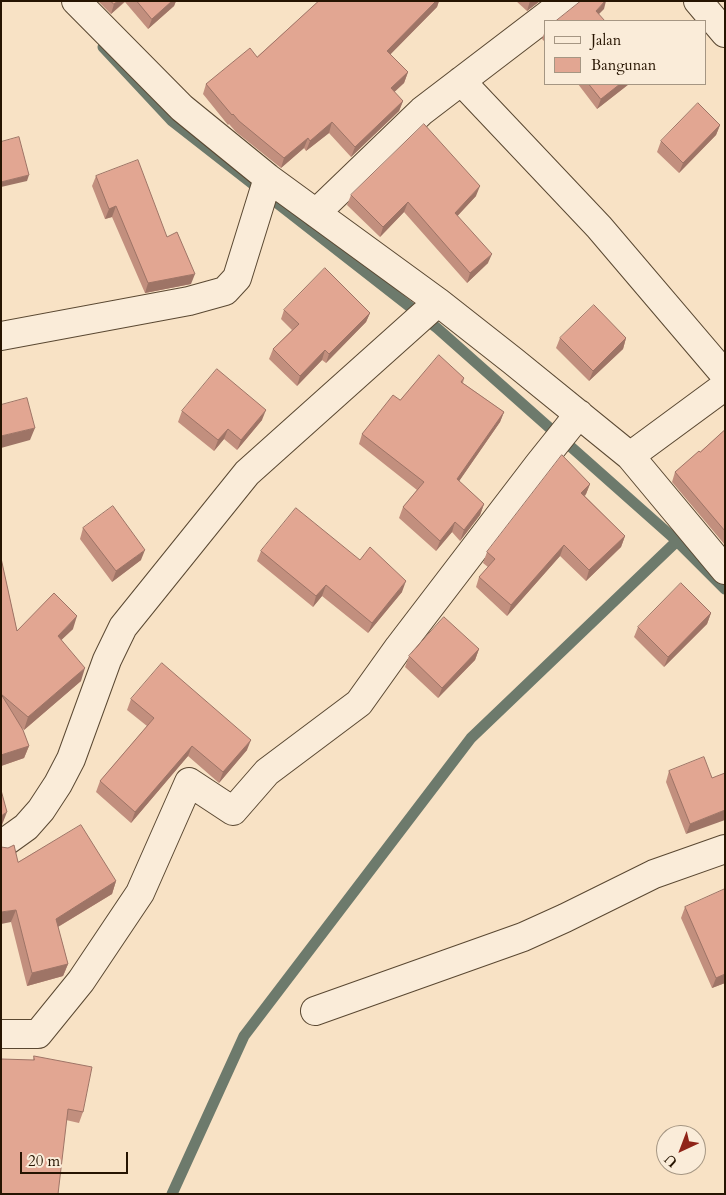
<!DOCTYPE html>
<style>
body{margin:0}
#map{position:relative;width:726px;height:1195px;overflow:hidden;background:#f8e2c5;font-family:Cardo,serif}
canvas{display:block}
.frame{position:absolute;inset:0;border:2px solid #261401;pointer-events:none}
.legend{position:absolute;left:544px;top:20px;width:162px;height:65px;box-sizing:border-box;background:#faecd9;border:1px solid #a59683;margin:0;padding:6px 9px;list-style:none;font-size:15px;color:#261401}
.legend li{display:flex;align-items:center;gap:10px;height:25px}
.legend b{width:25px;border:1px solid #a59683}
.north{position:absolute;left:656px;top:1125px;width:50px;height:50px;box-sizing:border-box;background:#faecd9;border:1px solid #a59683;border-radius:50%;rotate:223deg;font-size:14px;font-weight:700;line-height:20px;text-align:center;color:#261401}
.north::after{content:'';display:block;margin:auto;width:18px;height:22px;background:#8f2418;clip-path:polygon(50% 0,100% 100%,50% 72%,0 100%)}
.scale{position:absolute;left:20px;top:1152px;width:108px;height:22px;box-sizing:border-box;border:2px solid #261401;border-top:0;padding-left:6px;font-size:15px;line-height:18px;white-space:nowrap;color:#261401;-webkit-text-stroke:4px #faecd9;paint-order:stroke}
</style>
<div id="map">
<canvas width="726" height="1195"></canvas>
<div class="frame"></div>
<ul class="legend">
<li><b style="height:6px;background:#faecd9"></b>Jalan</li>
<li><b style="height:14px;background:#e2a692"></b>Bangunan</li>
</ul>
<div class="north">U</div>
<div class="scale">20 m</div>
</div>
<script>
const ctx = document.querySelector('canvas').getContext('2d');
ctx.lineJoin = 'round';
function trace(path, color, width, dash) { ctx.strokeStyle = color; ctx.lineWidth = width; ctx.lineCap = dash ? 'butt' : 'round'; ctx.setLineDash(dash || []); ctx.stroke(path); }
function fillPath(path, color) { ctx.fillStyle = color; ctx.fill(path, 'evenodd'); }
trace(new Path2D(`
 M103,47L172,121L437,328L677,541L725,589
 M172,1194L244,1036L471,738L677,541`), '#6d7a6c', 11);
const minor = new Path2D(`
 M76,1L182,108L268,178L438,302L513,361L630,456L725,570
 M698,1L725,33
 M461,81L599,227L725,375
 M316,213L422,111L566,1
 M1,336L189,301L225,291L237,278L268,178
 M630,456L725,386
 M1,845L26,827L41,810L58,784L71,759L107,660L123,627L247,473L438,302
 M315,1011L523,937L565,918L654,874L725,849
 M1,1034H38L81,981L140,893L189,782L233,811L267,772L359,703L399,647L539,464L579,414`);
trace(minor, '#5a4832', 30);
trace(minor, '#faecd9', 28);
fillPath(new Path2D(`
 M98,1H176L174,6L148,29L125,2L111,14Z
 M319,1H439L437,7L390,54L408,72L404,83L394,92L403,101L399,111L351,157L329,133L306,151L304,148L281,168L236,132L229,124L228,125L203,94L206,84L257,57Z
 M516,1H540L527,11Z
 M545,31V42L542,39Z
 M578,84H629L597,109Z
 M720,125L716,135L679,173L657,152L661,141Z
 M96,176L167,237L191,284L145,293L112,217L105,219L92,186Z
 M351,195L476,196L457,216L488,263L467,283L404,212L380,237L347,205Z
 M284,310L370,313L366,322L326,363L322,360L297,386L269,359L273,349L292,330L281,319Z
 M560,338H626L623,349L589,381L556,348Z
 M464,378L463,383L504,412L500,422L459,481L484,504L480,515L460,541L452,532L436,551L399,518L403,507L417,490L359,444L362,434L400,400Z
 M182,411L262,420L237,450L224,439L214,451L178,422Z
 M725,430V545L672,482L675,472L700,452Z
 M590,484L586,494L585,496L625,536L621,547L586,581L560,556L507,616L476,587L479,577L488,567L483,563L487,552Z
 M83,528L141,560L112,582L80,539Z
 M261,551L360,560L402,592L368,633L322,596L313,607L257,561Z
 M1,558L17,631L73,629L61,640L81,681L24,730L22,728L29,746L24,758L1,766Z
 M711,613L707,624L664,667L634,637L638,627Z
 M479,649L475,660L438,698L405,667L409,656Z
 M131,699L247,750L219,783L188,756L131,823L96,792L100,781L147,726L127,710Z
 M669,771L712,778L686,834L666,782Z
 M18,862L116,881L112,894L58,927L68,964L63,976L27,986L11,922Z
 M685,907L725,983L712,988L681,918Z
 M34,1056L83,1112L79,1123L66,1120L33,1060Z`), '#c28f7e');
fillPath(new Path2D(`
 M118,1H125L111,14L114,4Z
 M172,1H176L174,6L148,29L152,19Z
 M436,1H439L437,7L384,61L387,51Z
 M530,1H540L527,11Z
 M605,1H606L604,9L592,21L596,11Z
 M408,72L404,83L388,98L391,88Z
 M620,84H629L597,109L601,99Z
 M403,101L399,111L351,157L355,147Z
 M332,122L329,133L306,151L310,141Z
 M720,125L716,135L679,173L683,163Z
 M308,138L304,148L281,168L284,158Z
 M29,175L27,181L1,187V182Z
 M480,186L476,196L451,223L455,213Z
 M408,202L404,212L380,237L383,227Z
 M116,206L112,217L105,219L109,209Z
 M492,254L488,263L467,283L470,273Z
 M195,274L191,284L145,293L148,283Z
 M370,313L366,322L326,363L329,354Z
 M626,338L623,349L589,381L593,371Z
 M325,350L322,360L297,386L300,376Z
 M266,410L262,420L237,450L241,440Z
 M504,412L500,422L453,490L457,479Z
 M35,428L30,440L1,448V436Z
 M228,429L224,439L214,451L218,440Z
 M590,484L586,494L577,503L581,493Z
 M484,504L480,515L460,541L464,530Z
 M455,522L452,532L436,551L440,541Z
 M625,536L621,547L586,581L589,570Z
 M564,545L560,556L507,616L511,605Z
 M145,550L141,560L112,582L116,571Z
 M406,581L402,592L368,633L372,623Z
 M326,585L322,596L313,607L316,596Z
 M711,613L707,624L664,667L668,657Z
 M77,616L73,629L53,648L58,636Z
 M479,649L475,660L438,698L442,688Z
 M85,668L81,681L24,730L28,717Z
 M251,740L247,750L219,783L223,772Z
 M29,746L24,758L1,766V755Z
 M192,746L188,756L131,823L135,812Z
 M725,810V820L686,834L690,824Z
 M7,812L2,825L1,826V816Z
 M116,881L112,894L51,931L56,919Z
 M16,910L11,922L1,924V912Z
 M68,964L63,976L27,986L32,973Z
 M725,974V983L712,988L716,978Z`), '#9e7466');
const building = new Path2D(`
 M111,1H118L114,4Z
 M137,1H172L152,19Z
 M319,1H436L387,51L408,72L391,88L403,101L355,147L332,122L310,141L308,138L284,158L239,121L233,114L232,115L206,84L250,48L257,57Z
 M581,1H605L596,11L605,21H556Z
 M589,84H620L601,99Z
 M698,103L720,125L683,163L661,141Z
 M424,124L480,186L455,213L492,254L470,273L408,202L383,227L351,195Z
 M19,137L29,175L1,182V142Z
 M138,160L167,237L177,232L195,274L148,283L116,206L109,209L96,176Z
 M325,268L370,313L329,354L325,350L300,376L273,349L299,324L284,310Z
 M594,305L626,338L593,371L560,338Z
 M439,355L464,378L461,382L504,412L457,479L484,504L464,530L455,522L440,541L403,507L424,482L362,434L393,395L400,400Z
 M217,369L266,410L241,440L228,429L218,440L182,411Z
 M27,398L35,428L1,436V405Z
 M725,430V531L675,472L699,451L700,452Z
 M562,455L590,484L581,493L625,536L589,570L564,545L511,605L479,577L495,559L487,552Z
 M113,506L145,550L116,571L83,528Z
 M296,508L360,560L370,547L406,581L372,623L326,585L316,596L261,551Z
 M1,558L17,631L54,593L77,616L58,636L85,668L28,717L1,694Z
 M681,583L711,613L668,657L638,627Z
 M444,617L479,649L442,688L409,656Z
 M162,663L251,740L223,772L192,746L135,812L100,781L154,718L131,699Z
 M1,694L23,730L29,746L1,755Z
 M704,757L712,778L725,773V810L690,824L669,771Z
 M1,790L7,812L1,816Z
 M81,825L116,881L56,919L68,964L32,973L16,910L1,912V847L8,848L14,845L18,862Z
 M725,889V974L716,978L685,907Z
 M34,1056L92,1067L83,1112L68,1109L58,1194H1V1059L34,1060Z`);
fillPath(building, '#e2a692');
trace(building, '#9e7466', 1);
</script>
